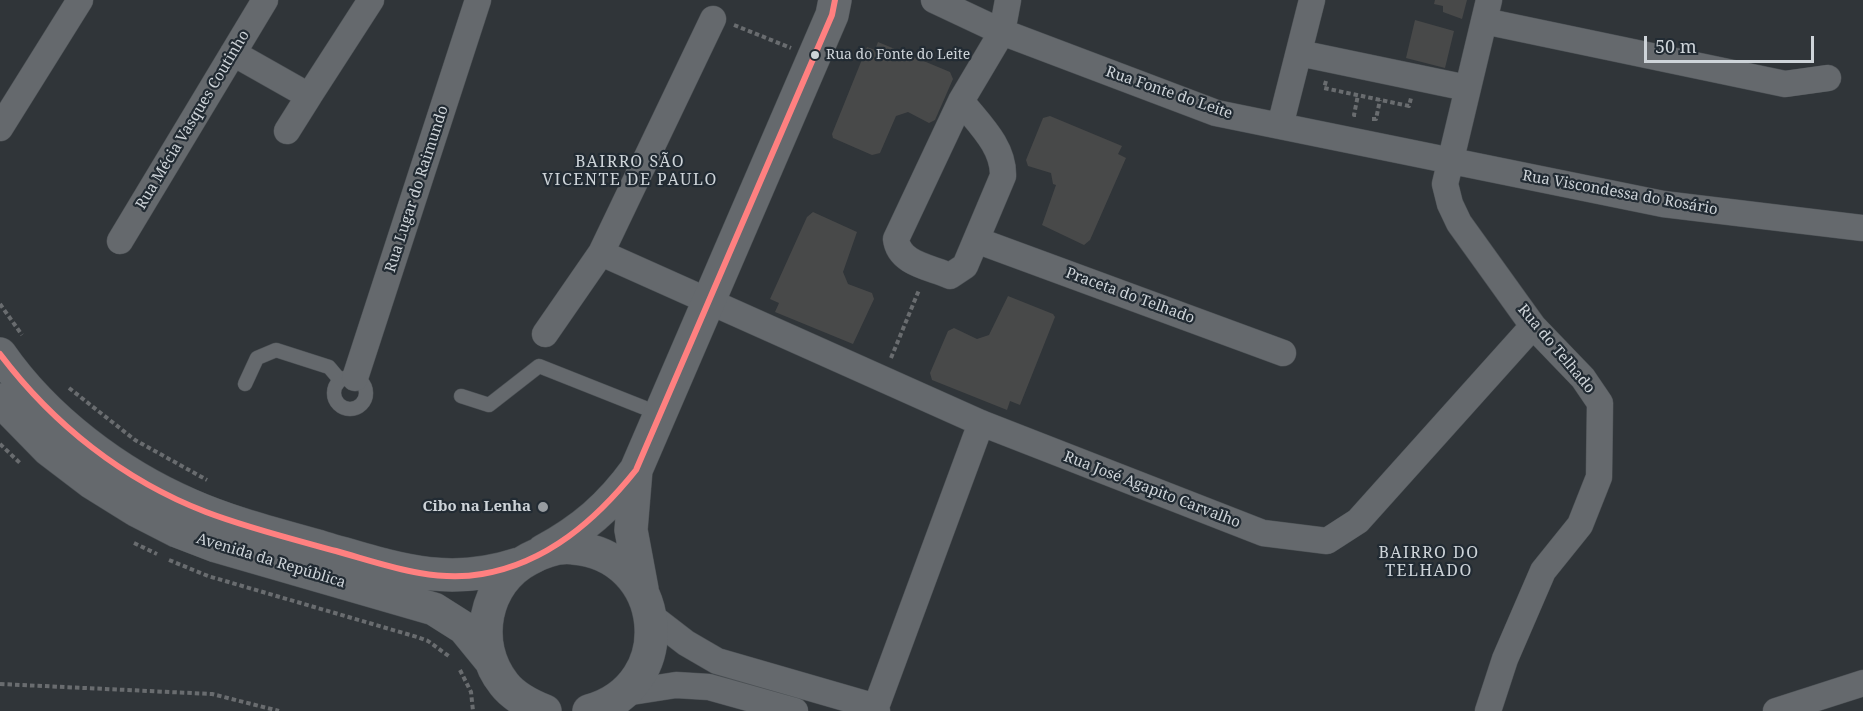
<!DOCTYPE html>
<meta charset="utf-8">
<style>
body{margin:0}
#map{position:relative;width:1863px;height:711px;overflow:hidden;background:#303539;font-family:"Noto Serif",serif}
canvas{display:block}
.scale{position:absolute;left:1644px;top:36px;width:170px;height:27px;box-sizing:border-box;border:3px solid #ced4d9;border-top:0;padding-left:8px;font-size:18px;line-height:21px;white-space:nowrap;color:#ced4d9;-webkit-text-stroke:4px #222b33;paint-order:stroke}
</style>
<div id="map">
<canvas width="1863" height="711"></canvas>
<div class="scale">50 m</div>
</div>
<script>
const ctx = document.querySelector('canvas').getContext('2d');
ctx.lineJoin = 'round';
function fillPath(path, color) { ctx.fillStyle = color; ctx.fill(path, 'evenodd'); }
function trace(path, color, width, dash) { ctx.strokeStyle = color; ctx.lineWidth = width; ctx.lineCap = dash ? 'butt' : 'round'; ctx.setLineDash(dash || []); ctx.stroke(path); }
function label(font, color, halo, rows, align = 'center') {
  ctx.font = font + ' "Noto Serif",serif'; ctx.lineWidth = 4.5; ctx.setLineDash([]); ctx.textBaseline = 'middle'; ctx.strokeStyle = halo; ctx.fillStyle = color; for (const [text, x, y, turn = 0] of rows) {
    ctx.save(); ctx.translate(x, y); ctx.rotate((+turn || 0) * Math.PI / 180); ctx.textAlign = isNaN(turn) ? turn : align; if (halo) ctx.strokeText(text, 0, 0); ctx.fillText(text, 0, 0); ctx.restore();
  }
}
fillPath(new Path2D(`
 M1435,0H1467L1462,19L1443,12V6L1434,4Z
 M1415,20L1454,31L1445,68L1406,58Z
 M878,42L950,72L953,79L935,120L929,123L908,112L896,116L880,153L872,155L833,138L832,134L867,47L875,50Z
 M1050,116L1122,146L1118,154L1126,158L1090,240L1084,245L1042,225L1056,185L1053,184L1051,173L1028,166L1026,160L1043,118Z
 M813,212L857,232L843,272L848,284L872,293L874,299L853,344L775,312L779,303L770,299L807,217Z
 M1008,296L1053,314L1055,317L1020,405L1010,401L1007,410L932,380L930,373L948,331L954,328L977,339L989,335Z`), '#484949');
const lane = new Path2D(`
 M334 393a16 16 0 1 1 32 0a16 16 0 1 1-32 0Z
 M245,384L257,358L276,350L329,367L340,380
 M461,396L489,405L539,366L660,414`);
const street = new Path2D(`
 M934,0L1002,32L1216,113L1663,204L1863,228
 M1484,21L1785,84L1828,78
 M233,53L309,96L371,0
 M1299,53L1467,88
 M961,101C978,123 1004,146 1003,176L965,266L950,276C930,267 899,264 896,239L961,101L1002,32L1008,0
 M1280,126L1312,0
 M0,128L80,0
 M287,131L309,96
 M976,240L1283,353
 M120,241L265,0
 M601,253L981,423L1263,533L1327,541L1358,521L1533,326
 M545,334L601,253L713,19
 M355,378L478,0
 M651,616L686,643L717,661L876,707L877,711
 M625,693L676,685L709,687L795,711
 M876,707L981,423
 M1488,711L1505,659L1543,571L1580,525L1599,477L1600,403L1583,378L1533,326L1459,223L1450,204L1445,184L1489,0
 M1776,711L1863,683`);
const secondary = new Path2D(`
 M0,354C45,419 118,474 190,505C233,524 279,535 324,548C394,568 446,588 519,564
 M0,400L49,450L91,482L136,510L177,531L216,546L434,609L464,628L491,661
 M636,470L631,530L642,589
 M543,551C582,530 610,506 636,470L832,15L835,0
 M545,711C530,705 514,697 504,684C472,644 484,582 529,559C542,552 558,546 573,548C667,555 681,686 589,711`);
trace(lane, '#4c5155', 15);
trace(street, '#4c5155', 27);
trace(secondary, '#4c5155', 34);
trace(new Path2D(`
 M734,25L791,48
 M1326,81L1324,88L1409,106L1411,98
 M1356,115H1354L1358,95
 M1372,119H1376L1380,100
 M0,304L22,335
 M891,358L919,290
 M69,388L135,440L207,480
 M0,444L20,463
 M134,543L157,554
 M169,560L208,576L417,637L428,641L450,657
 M460,670L471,692L473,711
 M0,684L212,694L279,711`), '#696c6f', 4, [4.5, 3]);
trace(lane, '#65696d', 14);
trace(street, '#65696d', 26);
trace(secondary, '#65696d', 33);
trace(new Path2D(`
 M0,354C53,424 123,480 206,512C248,528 292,539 336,551C383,564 432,583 482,574C547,563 596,520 636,470L832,15L835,0`), '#ff8080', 6);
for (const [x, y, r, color] of [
 [815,55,5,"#ced4d9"],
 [543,507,6,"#979ca1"]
]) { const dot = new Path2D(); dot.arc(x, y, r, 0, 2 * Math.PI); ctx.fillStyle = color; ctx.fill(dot); trace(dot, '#222b33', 2); }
label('14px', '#ced4d9', '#222b33', [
 ["Rua do Fonte do Leite",826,55]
], 'left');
label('15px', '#ced4d9', '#222b33', [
 ["Rua Fonte do Leite",1169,93,19],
 ["Rua Mécia Vasques Coutinho",193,120,-59],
 ["Rua Lugar do Raimundo",417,189,-72],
 ["Rua Viscondessa do Rosário",1620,193,10],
 ["Praceta do Telhado",1130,296,20],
 ["Rua do Telhado",1556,349,50],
 ["Rua José Agapito Carvalho",1152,490,21],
 ["Avenida da República",271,561,17]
]);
label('bold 15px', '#ced4d9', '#222b33', [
 ["Cibo na Lenha",531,507]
], 'right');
ctx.letterSpacing = '1.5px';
label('16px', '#ced4d9', '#222b33', [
 ["BAIRRO SÃO",630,162],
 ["VICENTE DE PAULO",630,180],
 ["BAIRRO DO",1429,553],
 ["TELHADO",1429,571]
]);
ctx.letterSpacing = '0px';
</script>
